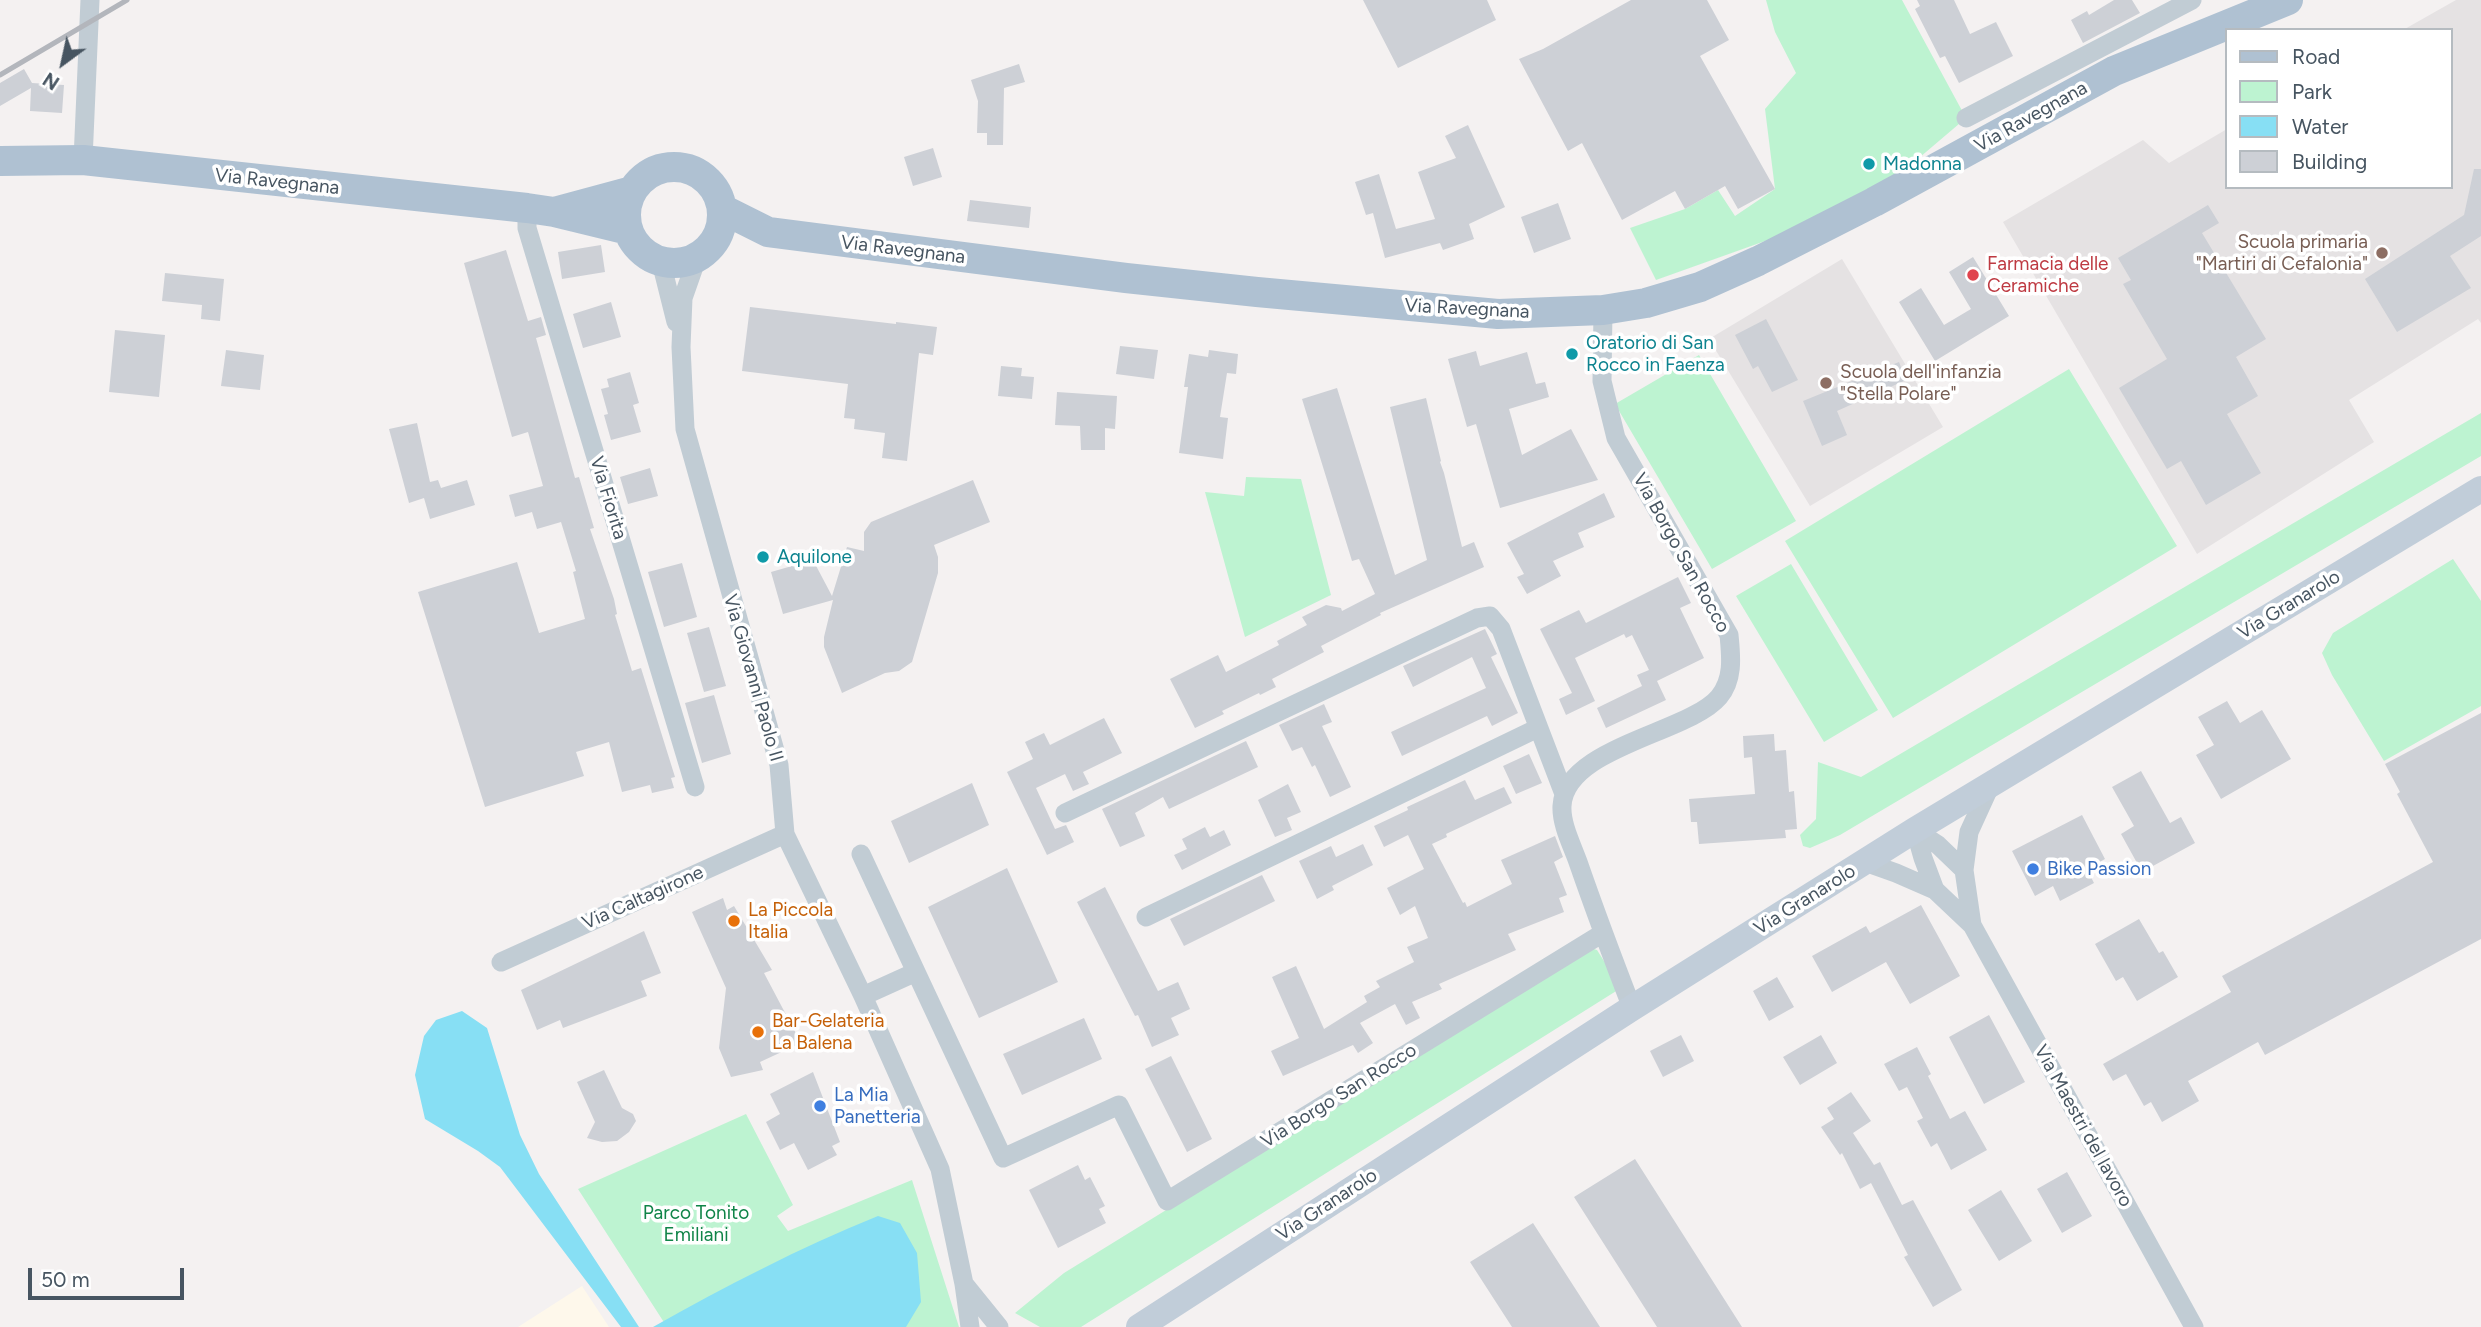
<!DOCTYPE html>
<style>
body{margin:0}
#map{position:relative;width:2481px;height:1327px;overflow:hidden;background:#f4f1f1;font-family:Figtree,sans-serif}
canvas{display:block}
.legend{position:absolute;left:2225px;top:28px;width:228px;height:161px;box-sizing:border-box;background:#fff;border:2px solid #b5bbc0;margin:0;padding:9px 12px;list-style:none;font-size:21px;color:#475561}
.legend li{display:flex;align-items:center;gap:14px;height:35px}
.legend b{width:35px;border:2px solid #b5bbc0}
.north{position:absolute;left:28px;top:28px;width:70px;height:70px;-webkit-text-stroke:5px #fff;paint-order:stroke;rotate:213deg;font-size:19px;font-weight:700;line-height:28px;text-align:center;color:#475561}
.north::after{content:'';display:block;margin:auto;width:24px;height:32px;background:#475561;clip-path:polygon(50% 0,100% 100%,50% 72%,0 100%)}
.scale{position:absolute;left:28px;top:1268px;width:156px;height:32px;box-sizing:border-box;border:4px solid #475561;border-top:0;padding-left:9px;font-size:21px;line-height:24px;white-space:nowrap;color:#475561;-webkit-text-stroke:5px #fff;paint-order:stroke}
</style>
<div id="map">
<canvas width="2481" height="1327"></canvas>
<ul class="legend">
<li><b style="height:9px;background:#afc1d2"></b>Road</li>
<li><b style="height:19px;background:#bdf3d1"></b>Park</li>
<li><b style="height:19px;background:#87dff4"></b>Water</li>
<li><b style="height:19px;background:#cdd0d6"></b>Building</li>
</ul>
<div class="north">N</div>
<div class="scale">50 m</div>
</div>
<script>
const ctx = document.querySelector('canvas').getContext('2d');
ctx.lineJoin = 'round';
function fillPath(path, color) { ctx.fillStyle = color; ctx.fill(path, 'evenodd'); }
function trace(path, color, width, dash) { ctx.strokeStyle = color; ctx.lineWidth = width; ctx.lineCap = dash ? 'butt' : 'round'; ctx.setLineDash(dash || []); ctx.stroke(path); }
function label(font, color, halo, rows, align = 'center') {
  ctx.font = font + ' Figtree,sans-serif'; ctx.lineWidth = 7; ctx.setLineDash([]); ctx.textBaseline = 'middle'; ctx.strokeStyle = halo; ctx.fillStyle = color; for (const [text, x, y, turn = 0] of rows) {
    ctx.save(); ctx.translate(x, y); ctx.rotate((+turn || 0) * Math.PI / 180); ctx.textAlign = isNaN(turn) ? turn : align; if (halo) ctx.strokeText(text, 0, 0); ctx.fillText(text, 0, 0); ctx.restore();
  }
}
fillPath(new Path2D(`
 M582,1286L609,1327H518Z`), '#fef8eb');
fillPath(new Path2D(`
 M2456,0H2481V323L2478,319L2349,400L2374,442L2197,554L2003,222L2143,140L2169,163L2227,129V187H2451V30H2403Z
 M1842,259L1943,427L1810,506L1709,339Z`), '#e5e2e3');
fillPath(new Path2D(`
 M1766,0H1902L1966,118L1886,186L1796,230L1656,280L1630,228L1685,209L1718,190L1735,216L1775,189L1765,109L1796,73L1775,32Z
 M1699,355L1796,521L1712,569L1615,404Z
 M2069,369L2177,546L1893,718L1785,541Z
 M2481,413V456L1840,835L1810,848L1803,846L1800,835L1816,819L1818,762L1861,777Z
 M1246,477L1301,479L1331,595L1245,637L1205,492L1244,496Z
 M2453,559L2481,601V706L2384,761L2332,675L2322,653L2333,633Z
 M1791,564L1878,710L1824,742L1736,596Z
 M1591,948L1597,950L1621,988L1081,1327H1040L1015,1313L1064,1273Z
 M746,1114L793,1205L777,1216L788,1231L912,1180L959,1327H667L578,1189Z`), '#bdf3d1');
fillPath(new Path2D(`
 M462,1011L487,1028L520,1135L539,1174L639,1327H621L500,1167L478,1151L425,1119L415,1075L424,1036L436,1020Z
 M878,1216L900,1223L917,1253L921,1302L906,1327H653C726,1286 799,1248 878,1216Z`), '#87dff4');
fillPath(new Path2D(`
 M1363,0H1487L1496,20L1398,68Z
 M1631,0H1707L1729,40L1700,56L1775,189L1738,209L1725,186L1685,209L1675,191L1622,220L1582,143L1568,151L1519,59L1543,49Z
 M1917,0H1954L1970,34L1996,22L2013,56L1959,83L1945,56L1940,58L1915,9L1920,6Z
 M2114,0H2132L2140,13L2083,43L2071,20L2087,11L2089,15Z
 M1019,64L1025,82L1004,88L1003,145H987V133H977L978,101L971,80Z
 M24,69L32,83L64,85L62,113L30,111L31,88L0,106V83Z
 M1468,125L1505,207L1469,224L1474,239L1443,250L1440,243L1385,258L1373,213L1366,215L1355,182L1379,174L1396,229L1435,219L1418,172L1456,158L1445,136Z
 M933,148L942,177L913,186L904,157Z
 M2474,169H2481V236L2450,256L2471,288L2397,332L2365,279L2464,215Z
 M970,200L1031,207L1029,228L967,221Z
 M1558,203L1571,239L1534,253L1521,217Z
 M2208,205L2219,223L2202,233L2266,339L2236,357L2258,396L2227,414L2261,473L2206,505L2181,461L2167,469L2119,388L2167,359L2123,284L2131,280L2118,258Z
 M601,245L605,272L562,279L558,252Z
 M506,250L528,321L541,317L546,335L536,338L575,478L579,477L594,528L590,529L614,599L617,614L615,615L632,671L641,668L675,777L671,778L674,788L652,793L650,785L622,792L609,742L576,752L584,776L485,807L418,592L517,562L539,633L585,619L573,572L576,571L561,522L537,529L532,512L515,517L509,495L543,486L528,432L512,437L464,263Z
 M1973,257L2009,316L1935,361L1899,302L1921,288L1944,325L1971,309L1949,272Z
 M165,273L224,279L220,321L201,319L202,305L162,301Z
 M611,302L621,337L583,348L573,314Z
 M750,307L896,324V322L937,327L933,355L919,353L907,461L882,458L885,433L854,429L855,419L844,418L848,384L742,371Z
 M1766,319L1798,380L1772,392L1758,366L1753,369L1735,335Z
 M115,330L165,335L159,397L109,392Z
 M1120,346L1158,350L1154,379L1116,374Z
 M226,350L264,355L260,390L221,386Z
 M1209,350L1238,354L1236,374L1227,373L1220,417L1228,418L1223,459L1179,453L1188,387H1184L1189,354L1208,357Z
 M1476,351L1480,366L1527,352L1536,384L1545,382L1549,397L1509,409L1522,455L1571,429L1598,480L1500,508L1476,424L1467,427L1448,359Z
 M1899,362L1906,380L1837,411L1847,435L1822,446L1803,401Z
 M1001,366L1022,368L1021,376L1034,377L1032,399L998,396Z
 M630,372L639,403L633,405L641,432L611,440L604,415L608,414L601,389L609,387L607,379Z
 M1337,388L1395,575L1427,560L1390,407L1426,398L1441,461L1440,462L1444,473L1462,547L1474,542L1484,567L1380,613L1381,615L1321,646L1324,652L1272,679L1276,687L1260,695L1259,693L1222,711L1224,714L1195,728L1170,679L1218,655L1226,672L1279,645L1277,641L1307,625L1302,617L1326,605L1341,608L1342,611L1375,594L1359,559L1352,561L1302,399Z
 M1057,392L1117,396L1115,429L1105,428V450H1081L1080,426L1055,425Z
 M417,423L430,482L438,480L441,488L467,480L475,505L430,519L424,498L409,503L389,429Z
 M650,468L658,496L628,504L620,477Z
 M973,480L990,522L934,545L938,557V573L912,662L899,671L885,673L842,693L824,647V637L833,600L783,614L771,572L813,560L832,596L847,547L864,551V532L871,522Z
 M1604,493L1615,517L1578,533L1584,547L1553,561L1561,576L1527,594L1517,577L1524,574L1507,543Z
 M682,563L697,617L664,627L648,572Z
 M1678,577L1691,603L1680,608L1704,658L1657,681L1666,700L1606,728L1597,708L1642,686L1637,675L1649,670L1632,635L1626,638L1624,634L1575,658L1595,701L1566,715L1559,699L1572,693L1540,629L1579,610L1586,623Z
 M709,627L726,686L704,692L687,633Z
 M1485,629L1497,654L1491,657L1518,713L1492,726L1487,716L1402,756L1391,732L1486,688L1472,657L1413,687L1403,666Z
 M714,695L731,754L702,763L685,703Z
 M2227,701L2240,723L2262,710L2291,759L2221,799L2196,755L2214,745L2198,717Z
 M1324,704L1332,722L1322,726L1351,787L1330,797L1315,765L1312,767L1302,747L1292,751L1279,725Z
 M2481,713V939L2265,1055L2258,1042L2188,1081L2199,1101L2162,1122L2151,1102L2144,1106L2126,1074L2113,1081L2103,1064L2231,992L2222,976L2433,862L2397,794L2400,792L2385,764Z
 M1104,718L1122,753L1083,772L1089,784L1073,791L1065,774L1036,788L1055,829L1066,825L1074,842L1047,855L1007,772L1033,759L1025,742L1044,733L1050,745Z
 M1774,734L1775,751L1786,750L1789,792L1794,791L1797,829L1785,830L1786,838L1699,844L1697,822H1691L1689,799L1755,794L1752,757L1744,758L1743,736Z
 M1246,741L1258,767L1169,809L1163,797L1135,813L1145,836L1120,847L1102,809Z
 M1529,754L1542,783L1516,794L1503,766Z
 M2141,771L2170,823L2181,817L2195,843L2142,872L2121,834L2134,826L2112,787Z
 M1465,780L1475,800L1504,787L1512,803L1446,834L1447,837L1432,844L1463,903L1465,902L1467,907L1512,884L1501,860L1555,836L1563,857L1554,862L1567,895L1559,898L1564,912L1508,934L1516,950L1439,984L1442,989L1412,1002L1420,1018L1406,1025L1395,1004L1360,1023L1373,1043L1358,1053L1353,1045L1283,1076L1271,1051L1299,1038L1272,977L1296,966L1324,1029L1367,1002L1364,996L1380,987L1376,981L1414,962L1407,947L1428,938L1415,906L1400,915L1387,888L1424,869L1408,835L1384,847L1374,826L1408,810L1407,807Z
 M972,783L989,825L909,863L891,821Z
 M1288,784L1301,812L1287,818L1292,830L1275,837L1258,800Z
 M2082,815L2105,859L2087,869L2094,883L2060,901L2053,886L2035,896L2012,851Z
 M1205,827L1210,837L1224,830L1231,845L1182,870L1174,855L1187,849L1182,839Z
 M1363,844L1373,865L1332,886L1334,890L1317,899L1299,861L1331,846L1336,857Z
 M1007,868L1058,982L979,1018L928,907Z
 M1262,875L1275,901L1184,946L1170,919Z
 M1105,887L1158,991L1178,982L1190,1009L1171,1018L1179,1035L1152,1047L1138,1015L1135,1016L1077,902Z
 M723,898L727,910L734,906L772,970L764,973L801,1043L760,1062L763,1070L731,1077L719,1048L726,988L692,912Z
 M1921,905L1960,976L1910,1004L1886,962L1832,992L1812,956L1866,926L1870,933Z
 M2139,919L2159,953L2163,951L2178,977L2137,1001L2123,977L2116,981L2095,944Z
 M644,931L661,973L641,981L647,996L563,1028L560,1020L537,1030L521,990Z
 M1777,977L1794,1007L1769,1021L1753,991Z
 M1989,1015L2025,1082L1984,1104L1949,1037Z
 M1084,1018L1102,1059L1022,1095L1003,1054Z
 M1681,1035L1694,1061L1663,1077L1650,1051Z
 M1821,1035L1837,1063L1800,1085L1783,1057Z
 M1917,1047L1931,1074L1928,1076L1950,1119L1965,1111L1987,1150L1951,1170L1937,1143L1931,1147L1917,1121L1923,1118L1907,1087L1899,1091L1884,1064Z
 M1171,1056L1212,1139L1187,1152L1145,1069Z
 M604,1070L622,1108L633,1114L636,1121L629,1132L617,1141L602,1142L587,1138L595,1122L577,1082Z
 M813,1072L840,1142L832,1146L837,1155L808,1170L794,1143L780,1150L766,1122L780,1114L770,1094Z
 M1851,1092L1871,1121L1853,1133L1874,1165L1880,1162L1902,1205L1913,1200L1962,1290L1933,1307L1904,1257L1908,1255L1871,1183L1860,1189L1842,1153L1840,1155L1821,1127L1834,1119L1827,1108Z
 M1635,1159L1742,1327H1657L1574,1197Z
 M1078,1165L1085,1180L1090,1177L1105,1206L1099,1209L1106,1223L1058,1248L1029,1190Z
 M2067,1172L2092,1216L2062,1233L2037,1189Z
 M2001,1190L2032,1241L1999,1261L1968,1210Z
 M1533,1223L1600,1327H1512L1470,1262Z`), '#cdd0d6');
trace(new Path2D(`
 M1966,118L2192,0
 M83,160L90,0
 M527,208V228L695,787
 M697,258L683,298L681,347L685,429L779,765L785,834L863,996L940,1169L964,1284L970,1327
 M661,262L676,322
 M1603,310L1602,381L1616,438L1729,635C1731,656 1734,679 1719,697C1689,733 1565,747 1562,806C1561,824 1572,845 1578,862C1595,911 1613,959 1632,1008
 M1065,813L1426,642L1477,618L1490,616L1501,629L1564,794
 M1915,830L1923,858L1935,890
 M1915,830L1938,845L1964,870
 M861,854L916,972
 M1865,862L1896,873L1935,890L1972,925L2194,1327
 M1146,917L1538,728
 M1972,925L1964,870L1969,832L1990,786
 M501,962L785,834
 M863,996L916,972L1003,1158L1119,1105L1167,1201L1603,933
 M965,1285L999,1327`), '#c1ccd4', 19);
trace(new Path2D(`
 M1139,1327L1632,1008L1915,830L2481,489`), '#c1cdd9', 26);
trace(new Path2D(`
 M0,161L83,160L527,208L554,212L628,230
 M626 215a48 48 0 1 1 96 0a48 48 0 1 1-96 0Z
 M722,209L768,232L1126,278L1257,292L1498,314L1603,310L1646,303L1700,287L1758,261L1874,202L2114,71L2288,0
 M558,211L632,191`), '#afc1d2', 30);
trace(new Path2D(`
 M0,75L127,0`), '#b3b6bc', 5);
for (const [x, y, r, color] of [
 [1869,164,7,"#0f9aa8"],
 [2382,253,7,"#8d6e63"],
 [1973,275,7,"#e0444e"],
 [1572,354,7,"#0f9aa8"],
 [1826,383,7,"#8d6e63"],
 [763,557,7,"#0f9aa8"],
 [2033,869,7,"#3f7fe0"],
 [734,921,7,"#e8710a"],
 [758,1032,7,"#e8710a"],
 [820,1106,7,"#3f7fe0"]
]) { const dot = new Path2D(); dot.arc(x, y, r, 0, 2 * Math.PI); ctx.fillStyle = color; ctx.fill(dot); trace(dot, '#fff', 2.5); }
label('19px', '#475561', '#fff', [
 ["Via Ravegnana",2031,117,-29],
 ["Via Ravegnana",277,182,6],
 ["Via Ravegnana",903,250,7],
 ["Via Ravegnana",1467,309,3],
 ["Via Fiorita",608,498,73],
 ["Via Borgo San Rocco",1681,553,61],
 ["Via Granarolo",2289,605,-31],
 ["Via Giovanni Paolo II",753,678,74],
 ["Via Caltagirone",643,898,-24],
 ["Via Granarolo",1805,900,-32],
 ["Via Borgo San Rocco",1339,1096,-32],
 ["Via Maestri del lavoro",2083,1126,61],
 ["Via Granarolo",1327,1205,-33]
]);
label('19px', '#0d838f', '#fff', [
 ["Madonna",1883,164],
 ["Oratorio di San",1586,343],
 ["Rocco in Faenza",1586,365],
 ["Aquilone",777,557]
], 'left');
label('19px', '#785e54', '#fff', [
 ["Scuola primaria",2368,242],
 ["\"Martiri di Cefalonia\"",2368,264],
 ["Scuola dell'infanzia",1840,372,"left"],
 ["\"Stella Polare\"",1840,394,"left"]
], 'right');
label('19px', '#be3a42', '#fff', [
 ["Farmacia delle",1987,264],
 ["Ceramiche",1987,286]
], 'left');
label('19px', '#366cbe', '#fff', [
 ["Bike Passion",2047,869],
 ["La Mia",834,1095],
 ["Panetteria",834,1117]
], 'left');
label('19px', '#c56008', '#fff', [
 ["La Piccola",748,910],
 ["Italia",748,932],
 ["Bar-Gelateria",772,1021],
 ["La Balena",772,1043]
], 'left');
label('19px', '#108448', '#fff', [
 ["Parco Tonito",696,1213],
 ["Emiliani",696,1235]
]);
</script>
